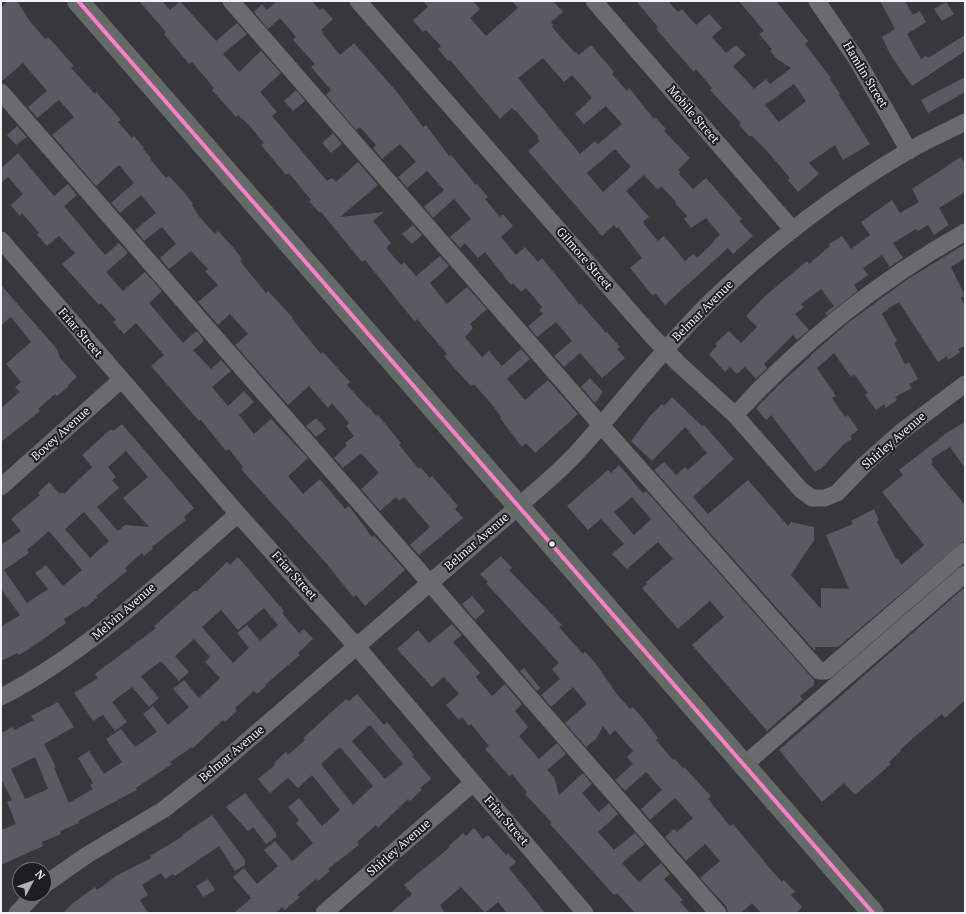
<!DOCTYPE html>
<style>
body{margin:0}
#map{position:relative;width:966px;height:914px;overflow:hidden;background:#37373c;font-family:"PT Serif",serif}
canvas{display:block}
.frame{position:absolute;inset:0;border:2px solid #f1f1f6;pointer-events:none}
.north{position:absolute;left:12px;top:862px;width:40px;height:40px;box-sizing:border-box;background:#1d1e21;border:1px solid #727276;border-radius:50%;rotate:49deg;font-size:11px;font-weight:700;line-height:16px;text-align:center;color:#f1f1f6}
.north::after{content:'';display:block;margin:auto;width:14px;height:18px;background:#b0b0b5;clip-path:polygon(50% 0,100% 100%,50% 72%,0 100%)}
</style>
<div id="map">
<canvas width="966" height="914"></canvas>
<div class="frame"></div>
<div class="north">N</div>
</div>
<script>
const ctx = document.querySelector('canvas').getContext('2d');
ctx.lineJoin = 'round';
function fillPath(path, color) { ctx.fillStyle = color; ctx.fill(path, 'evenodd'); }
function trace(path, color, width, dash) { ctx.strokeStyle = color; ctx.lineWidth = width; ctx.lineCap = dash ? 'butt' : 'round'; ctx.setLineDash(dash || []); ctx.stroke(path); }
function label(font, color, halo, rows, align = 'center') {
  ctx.font = font + ' "PT Serif",serif'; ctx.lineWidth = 4; ctx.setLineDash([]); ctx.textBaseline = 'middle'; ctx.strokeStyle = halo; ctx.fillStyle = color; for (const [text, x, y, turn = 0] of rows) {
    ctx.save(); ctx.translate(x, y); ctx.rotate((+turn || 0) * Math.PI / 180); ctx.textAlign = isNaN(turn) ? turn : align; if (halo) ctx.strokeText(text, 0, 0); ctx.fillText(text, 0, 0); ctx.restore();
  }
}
fillPath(new Path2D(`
 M8,1H17L29,20L45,39L48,37L74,66L71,68L95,94L96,92L121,120L118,122L132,138L134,136L144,148L143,149L151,158L150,159L166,178L169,176L183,191L193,204L192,205L198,215L215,234L218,231L232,246L242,259L240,261L266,293L268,291L293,318L292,319L321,354L323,352L350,382L347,385L368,408L369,407L376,416L378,415L401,443L399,445L419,469L420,467L430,478L432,476L458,506L455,509L463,518L419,555L410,545L430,527L404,497L399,501L396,497L380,511L361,489L379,473L361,453L343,468L334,458L347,445L345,443L354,436L346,426L349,423L332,403L328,408L309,386L288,405L235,345L248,334L230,314L218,325L198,302L218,285L205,271L208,269L191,251L169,269L160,258L176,244L162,227L144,241L135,230L156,213L141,195L120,213L111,203L134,183L119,165L96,186L52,135L74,117L59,100L37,118L28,107L47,91L23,63L1,82V7Z
 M139,1H162L170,10L180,1L216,41L237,23L247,34L223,54L239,72L261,51L281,73L260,92L277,112L272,116L327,181L332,178L336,182L358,162L378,185L340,217L384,212L373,221L391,243L386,248L401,265L404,262L416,276L440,256L449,266L430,283L447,304L467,287L487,309L470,324L473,328L465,337L482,357L489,351L502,366L521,349L530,359L507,379L525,400L548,380L578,414L535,453L526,443L522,447L500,418L501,417L494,407L474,384L471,386L456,370L444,356L447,354L417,319L415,322L365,260L362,262L321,212L320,213L309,201L311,200L289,173L286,175L261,145L264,143L249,125L238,115L236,117L222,101L212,90L214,88L192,62L189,64L164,34L166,32Z
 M277,1H312L320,10L323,8L333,19L321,30L323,32L322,33L340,55L354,43L397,92L423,127L426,125L449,156L451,155L476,185L477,184L488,197L485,199L500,217L503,214L513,226L501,237L516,255L525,247L538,262L542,258L580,305L581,304L606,333L607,332L620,347L617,349L625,358L602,378L580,353L564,367L554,356L572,341L556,322L537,337L528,326L543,314L539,310L542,307L526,288L521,292L513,283L511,285L485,252L478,258L465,243L460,248L450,237L471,219L454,199L433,218L424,207L444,190L427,171L407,188L398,177L416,162L400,144L382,159L373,148L376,145L360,127L356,130L326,95L331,90L311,67L315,64L293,40L296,37L280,18L268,29L254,12L262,4L267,10Z
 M423,1H473L480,9L470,18L486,36L518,8L512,1H553L563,12L551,22L553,25L552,27L575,53L576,52L579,55L591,45L614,72L612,74L627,91L629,88L654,119L655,117L666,129L664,131L690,158L678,170L680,172L679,174L693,189L706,178L742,219L739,221L753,236L733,254L728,248L665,305L655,293L653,296L630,268L642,258L618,227L616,228L614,225L602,236L528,151L540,141L537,138L539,137L515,110L514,111L512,108L500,119L450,60L448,61L438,49L441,46L426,30L423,32L413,20L428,7ZM543,58L564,82L572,75L592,98L575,114L584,124L606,106L622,124L598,144L595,141L580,154L518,78ZM615,149L631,167L603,192L587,173ZM644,175L658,190L661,186L676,202L675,203L687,216L684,219L691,228L706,218L720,235L713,241L714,242L697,258L693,254L685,261L664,236L658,241L644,224L643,222L649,217L626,191Z
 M636,1H668L678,12L682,9L696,25L709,14L722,28L712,37L726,53L736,45L746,55L733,66L754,89L766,79L770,84L791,68L777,59L770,51L772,49L759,34L764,31L739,1H776L808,41L805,44L831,78L830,79L840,94L839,95L870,144L843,160L835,145L809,163L819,174L798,192L788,180L790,178L765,149L752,136H749L739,125L741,123L710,90L712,88L696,69L694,72L656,29L658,27ZM794,84L806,101L779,122L765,105Z
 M880,1H905L913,15L920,11L926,22L907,34L921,59L926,56L928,58L965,35V51L912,86L890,54L882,37L895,29Z
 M946,2L954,14L942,21L934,9Z
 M965,77V92L928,113L921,100Z
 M296,90L305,101L293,111L284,101Z
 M17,126L27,137L16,145L7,135Z
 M333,133L342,144L331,153L322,143Z
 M18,153L54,196L68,184L77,195L64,206L105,255L119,243L128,253L106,272L123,291L145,272L162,291L149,303L183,343L195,332H198L203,339V342L193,350L211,369L221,360L231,371L212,387L228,406L244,391L254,402L239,415L254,434L271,419L308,458L288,476L303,494L320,479L345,509L349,506L372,537L374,535L405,570L365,606L356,595L353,597L327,564L241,469L243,467L229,449L226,451L201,420L199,421L151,366L164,355L136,323L124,334L113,322L116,320L101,303L99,305L62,264L75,253L59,236L47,246L37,235L39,233L22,213L20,216L12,207L11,205L23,194L8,177L1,183V168Z
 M961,157L965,164V192L939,208L949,225L934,235L928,225L918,231L916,229L893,243L903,258L890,267L882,255L863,268L868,275L854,285L858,291L827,315L825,313L834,306L821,289L801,304L804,307L795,314L809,330L797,340L793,335L764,364L767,368L756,379L745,367L737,374L730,367L725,372L709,354L717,346L715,344L729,331L741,343L757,327L746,316L765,296L807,261L809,264L830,246L829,244L842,236L851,249L870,235L861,222L892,200L900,213L919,202L912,189Z
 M413,225L422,235L412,244L402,234Z
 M965,244V258L951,267L965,296L961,298L965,306V346L958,349L960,352L948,360L947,356L938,362L899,302L889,308L882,314L897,341L894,343L905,364L909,362L918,379L909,384L912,388L895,397L897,400L886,408L884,404L876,410L865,395L868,393L854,374L851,377L834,353L817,368L836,396L832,398L845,417L848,415L858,430L850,436L852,439L844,444L820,470L819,469L815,472L771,415L766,420L756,408L784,380L811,356V355L849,322L908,279Z
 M1,285L57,349L60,358L77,377L68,385L69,386L57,396L55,394L38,409L40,411L1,442V408L20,392L15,387L21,382L6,364L31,342L11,317L1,325Z
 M590,378L603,392L595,403L581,387Z
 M672,397L702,426L704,425L734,459L693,497L708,514L748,480L788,526L791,522L814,527V540L791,575L821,609V588L849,589L826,535L853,524L851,521L874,509L879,520L877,522L896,559L898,558L901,565L924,545L882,492L903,475L899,470L948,432L965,422V468L950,447L931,459L933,462L931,464L965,505V540L838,647H815V651L654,470L664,462L676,475L685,467L688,470L707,453L685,427L652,461L631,441L650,416L662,404L664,406Z
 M316,418L326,429L316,437L306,426Z
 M122,424L194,508L184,517L186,520L152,547L153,548L144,556L142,553L125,568L127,571L96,596L98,597L85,608L84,606L64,619L66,623L29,649L19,655L17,653L1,661V627L20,615L1,589V545L21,531L11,519L40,495L38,493L49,482L60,494L63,492L64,494L92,467L82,455L111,429L113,431ZM126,451L148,477L123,498L149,527L125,525L118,531L97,507L119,488L112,480L116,477L108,467ZM84,512L109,541L90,558L65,529ZM49,531L82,570L63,586L46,565L35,573L48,589L27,603L4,570L29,553L27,550Z
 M619,465L643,493L646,491L814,680V685L800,696L803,699L767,731L692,645L724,617L710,601L678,629L642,588L647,584L646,582L673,559L658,542L627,569L612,554L624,544L601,519L588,530L567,506L608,470L611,473ZM632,497L651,519L634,535L614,512Z
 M501,556L512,568L509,570L562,625L559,627L583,654L585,652L596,664L616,693L630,709L633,707L645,721L658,738L656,740L673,760L675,759L683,768L684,767L711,796L708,799L730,826L733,824L773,872L782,882L784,880L795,892L791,895L802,907L796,913H761L752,903L741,913H728L726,906L700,878L720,861L705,844L686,861L665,837L674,829L677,832L693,818L675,798L650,820L641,809L662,790L646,772L625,791L615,780L633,764L627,757L633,751L615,730L610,735L603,726L596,739L586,747L565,723L587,704L573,687L551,707L541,695L560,679L552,669L559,663L486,583L488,582L480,574Z
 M238,557L284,611L282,613L299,633L304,629L313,639L298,653L300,655L265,685L266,686L257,694L254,691L235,708L237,711L225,722L223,720L193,748L192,747L170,762L172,764L136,788L137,790L78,821L79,823L60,831L61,834L42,842L43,846L1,865V830L16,824L7,802L12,800L1,779V733L13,727L14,730L34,720L31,716L58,702L74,727L44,744L56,767L54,768L69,803L93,789L90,785L93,783L78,758L89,751L104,774L122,762L106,739L121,729L135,747L157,732L143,714L153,706L168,725L189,707L173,689L184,680L199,698L220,678L205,662L210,657L194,639L175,656L189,672L179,681L161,661L141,676L159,698L149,707L132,687L112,702L127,722L115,731L103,715L93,721L74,693L98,678L95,674L156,628L154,626L194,591H197L227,562L230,565ZM264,608L278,625L260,641L247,625L237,633L249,648L233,663L202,627L221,610L238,630ZM35,757L48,789L25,799L11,769Z
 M965,587V700L945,718L942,714L919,733L900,750L901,751L889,762L891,764L855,795L844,783L822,802L779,750Z
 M472,596L485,611L475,620L462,604Z
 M452,624L462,635L453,642L480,673L476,677L492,696L505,684L522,704L515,711L528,727L519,736L539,759L557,743L566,754L547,770L554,777L559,795L583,773L592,784L582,793L599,812L609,803L618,814L598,832L614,850L635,833L645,844L622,863L639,882L661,863L670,874L664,879L683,900L680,902L690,913H635L617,893L614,895L550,824L552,823L525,794L527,792L512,774L510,777L485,749L489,746L471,724L469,726L462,717L459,720L446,705L459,694L444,677L432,687L397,649L418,630L429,643Z
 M524,668L540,688L537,691L520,671Z
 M357,694L384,725L387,722L414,755L412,756L431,778L430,780L420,788L422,790L410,801L408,799L378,828L376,825L357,842L359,845L328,869L330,871L318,881L316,879L297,895L300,897L285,910L282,907L275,913H234L251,898L233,877L244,868L257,884L278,866L264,850L275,841L292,861L313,843L296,823L299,820L288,807L299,798L322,826L340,810L312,775L298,788L288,778L270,793L258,779L275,765L274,763L286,752L288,755L305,740L303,738L346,699L349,701ZM370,725L403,764L385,779L352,741ZM340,747L373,786L353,805L321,764Z
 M245,793L276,833V837L266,844L253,827L248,831L226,807Z
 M212,815L245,860V865L235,871L219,846L175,876L173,874L165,879L161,873L142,885L148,895L140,900L148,913H63L73,903L95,887L97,890L116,876L151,858L150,856L183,836L182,835Z
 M474,828L483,839L488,835L506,855L508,853L516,862L509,868L545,913H507L498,902L485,913L461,887L440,905L445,913H390L412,894L404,885L450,847L449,846L463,833L466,836Z
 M208,879L215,890L203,897L196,886Z`), '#5a5a65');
trace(new Path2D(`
 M231,1L600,424L819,671H826L965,551
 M358,1L651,335L678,363L735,415L801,490L812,498H825L837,493L865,464L901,432L965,384
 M594,1L793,230
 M817,1L857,60L909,151
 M1,92L718,913
 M1,240L238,514L357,647L585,913
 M735,415C801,343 880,280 965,232
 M1,487L121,380
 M1,697C90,651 163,579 238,514
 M744,765L965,574
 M44,885L87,855L163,810L209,774L519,506C540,487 563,469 581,448C625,399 664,347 711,301C770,244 838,192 908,151C927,140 946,132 965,122
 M17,913L35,894
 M324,913L473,783`), '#6b6b6e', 17);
trace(new Path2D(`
 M78,1L873,913`), '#646a68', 22);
trace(new Path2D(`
 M78,1L873,913`), '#ff80c5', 4);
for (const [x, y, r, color] of [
 [552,544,3.5,"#f1f1f6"]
]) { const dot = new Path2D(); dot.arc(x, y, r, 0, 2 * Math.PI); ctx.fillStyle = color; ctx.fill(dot); trace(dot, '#1d1e21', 1.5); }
label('12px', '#f1f1f6', '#1d1e21', [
 ["Hamlin Street",865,75,59],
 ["Mobile Street",693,115,49],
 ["Gilmore Street",584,259,49],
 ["Belmar Avenue",703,311,-45],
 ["Friar Street",80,333,49],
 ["Bovey Avenue",61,434,-42],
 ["Shirley Avenue",894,441,-41],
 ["Belmar Avenue",477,542,-41],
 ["Friar Street",294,576,48],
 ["Melvin Avenue",124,612,-41],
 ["Belmar Avenue",232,754,-40],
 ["Friar Street",506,821,49],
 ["Shirley Avenue",399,848,-41]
]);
</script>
